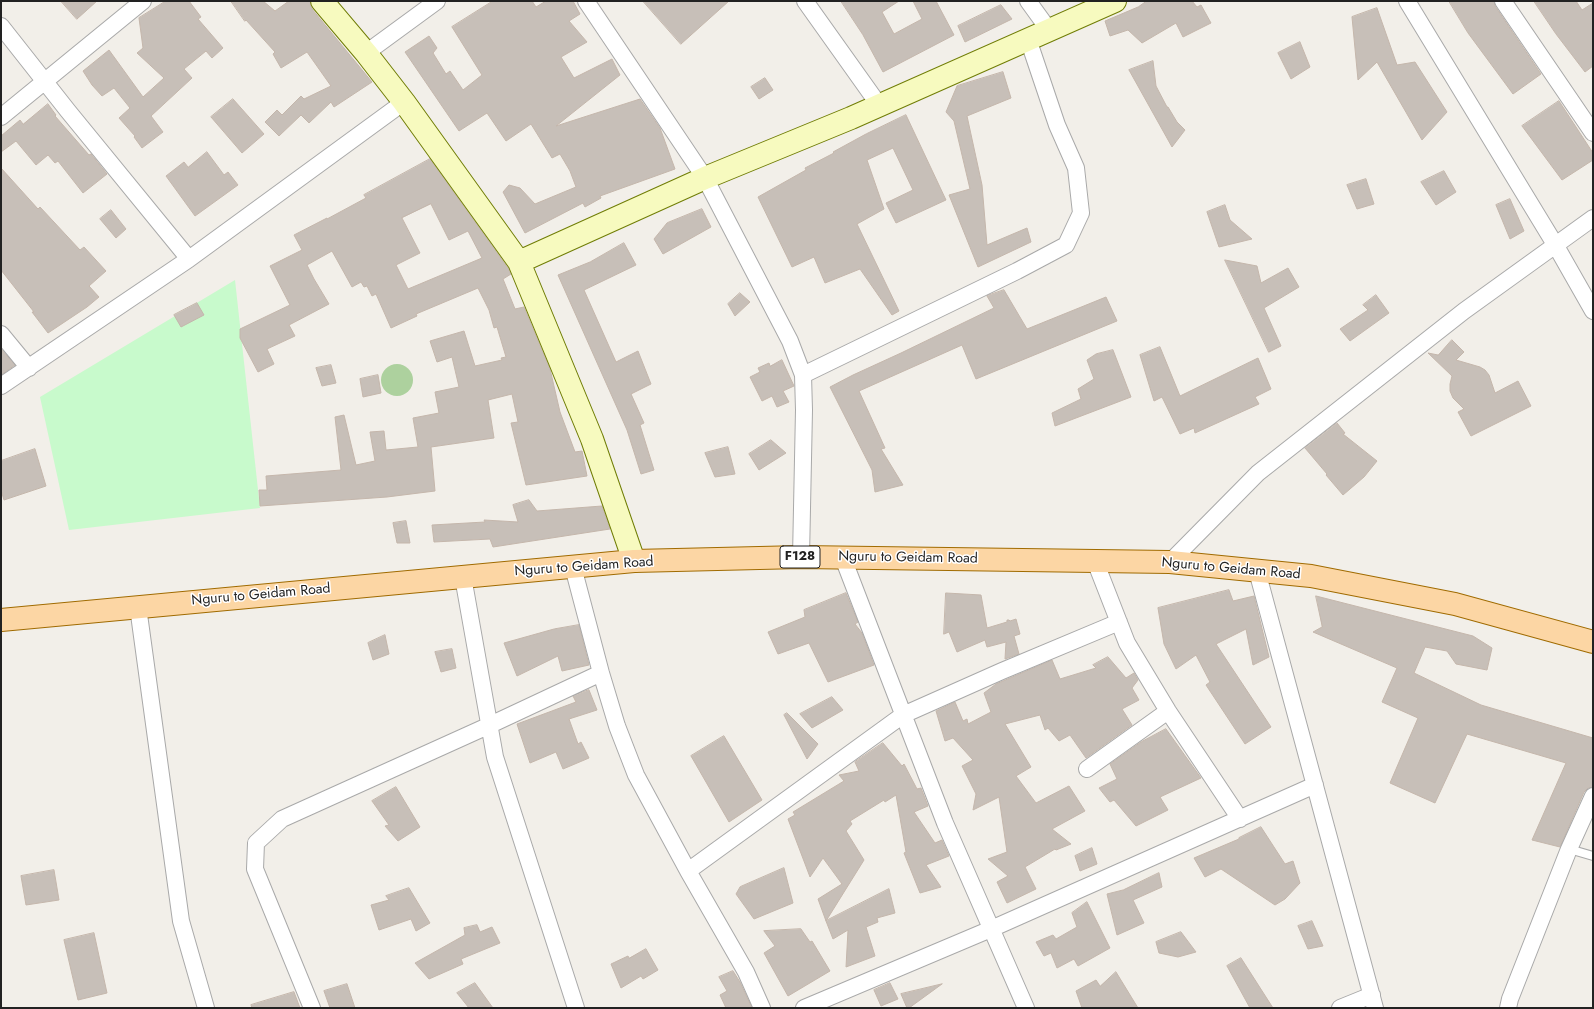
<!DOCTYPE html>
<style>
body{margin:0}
#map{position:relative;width:1594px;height:1009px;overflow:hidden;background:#f2efe9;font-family:Jost,sans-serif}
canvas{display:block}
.frame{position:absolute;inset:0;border:2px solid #222;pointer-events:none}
</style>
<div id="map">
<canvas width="1594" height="1009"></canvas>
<div class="frame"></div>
</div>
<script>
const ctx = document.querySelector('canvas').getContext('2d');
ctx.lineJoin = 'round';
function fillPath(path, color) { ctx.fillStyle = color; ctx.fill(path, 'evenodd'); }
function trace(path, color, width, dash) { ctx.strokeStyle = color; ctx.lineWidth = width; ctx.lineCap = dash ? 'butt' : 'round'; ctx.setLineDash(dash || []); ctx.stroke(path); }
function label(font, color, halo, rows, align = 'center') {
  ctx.font = font + ' Jost,sans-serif'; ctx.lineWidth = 3; ctx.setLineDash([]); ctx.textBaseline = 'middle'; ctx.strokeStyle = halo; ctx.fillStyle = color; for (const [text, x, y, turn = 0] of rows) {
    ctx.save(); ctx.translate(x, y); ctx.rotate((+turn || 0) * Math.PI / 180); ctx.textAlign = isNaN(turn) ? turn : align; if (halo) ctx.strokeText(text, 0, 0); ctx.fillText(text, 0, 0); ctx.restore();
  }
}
fillPath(new Path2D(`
 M381 380a16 16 0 1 1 32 0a16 16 0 1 1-32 0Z`), '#add19e');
fillPath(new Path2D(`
 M235,280L260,508L69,530L40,397Z`), '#c8facc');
const building = new Path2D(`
 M61,1H97L77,19Z
 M166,1H189L201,17L198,19L223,48L212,58L206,51L184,69L192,78L151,116L163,132L142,148L134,137L135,136L119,118L130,108L114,88L102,96L92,85L83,71L109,50L143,97L164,78L137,53L143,48L139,18Z
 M231,1H263L275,11L289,1H310L312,9L372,82L334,107L331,102L309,123L301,115L279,136L265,122L277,110L282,115L301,96L304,99L331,86L307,52L281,68L273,54L275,52L246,20L245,21Z
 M493,1H532L536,7L546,1H573L580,14L569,21L587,42L561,57L574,78L612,59L620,75L556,126L640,99L660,128L675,169L600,196L601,198L585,207L583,203L525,233L503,192L509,185L520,188L535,204L576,187L570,171L560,154L552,158L531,124L506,141L487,113L459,131L405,52L429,36L437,48L433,53L446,74L450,71L463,90L482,75L452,27Z
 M643,1H729L681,44Z
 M841,1H899L882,12L894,34L922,19L913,1H936L954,35L883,72L863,35Z
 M1147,1H1192L1197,7L1201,5L1211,23L1183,37L1176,23L1142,43L1128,30L1110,36L1105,21L1138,7Z
 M1449,1H1494L1495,6L1541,74L1513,94L1468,33Z
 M1534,1H1576L1582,10L1593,3V66L1585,72L1556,34Z
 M1001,5L1012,19L965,42L958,26Z
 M1377,8L1397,65L1415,62L1447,112L1422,140L1377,62L1358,80L1352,17Z
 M1300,42L1310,67L1291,79L1278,53Z
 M1153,61L1156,86L1167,107H1168L1177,122L1185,130L1172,147L1129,70Z
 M1003,72L1011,98L967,116L982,185L987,245L1027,228L1031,242L978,267L949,195L970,189L954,121L946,112L957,86Z
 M765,78L773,90L759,99L751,87Z
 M233,99L264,134L242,153L211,117Z
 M1559,101L1593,153V160L1562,180L1522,126Z
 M48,104L56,115L55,116L89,155L91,154L107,174L83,193L58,161L55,163L48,155L36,165L16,141L1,152V136L20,120L23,124Z
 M906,115L946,200L896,223L886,203L913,190L893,148L867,160L884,209L857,224L899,311L892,315L860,269L825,283L814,257L792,267L758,197L806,170L805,168L834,153L833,152L866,134Z
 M207,152L224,175L228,172L238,185L195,216L166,176L184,162L188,167Z
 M430,159L508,268L511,274L503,279L515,309L524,307L550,369L560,412L575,452L582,451L587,476L526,485L511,423L518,422L512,394L488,400L494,438L431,447L435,491L387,497L260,506L259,490H267L266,476L341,470L335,417L344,415L356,465L375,461L370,432L384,431L386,450L418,447L413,418L439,413L435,392L459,387L452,357L437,362L430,341L464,331L475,366L502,360L501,358L506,357L497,327L494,328L489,310L478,288L416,314L417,316L391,328L376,294L372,296L367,286L364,287L361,282L352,287L332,251L307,265L314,279L329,304L289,325L295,336L267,349L274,364L258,372L240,338V329L290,305L270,266L302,250L294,235L327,218V219L366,198L364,195ZM431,204L449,240L468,231L482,258L408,289L396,265L420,253L402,218Z
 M1,168L38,209L40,207L80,250L84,247L106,271L89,286L99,297L87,307L48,333L32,312H34L1,270Z
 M1444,171L1456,192L1436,205L1421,182Z
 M1366,179L1374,204L1357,209L1347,185Z
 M1510,199L1524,231L1510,239L1496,205Z
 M1225,205L1230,220L1252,239L1219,247L1207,212Z
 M702,209L711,227L663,254L654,239L667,223Z
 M111,210L126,229L116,238L100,219Z
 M624,243L636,265L584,290L616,362L638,351L651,384L631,394L644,423L640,425L654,470L641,474L627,430L558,275L590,262Z
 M1225,260L1257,266L1261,283L1288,268L1299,287L1264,308L1281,346L1269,352Z
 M1004,290L1027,329L1106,297L1117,321L976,379L962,345L859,391L885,448L881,449L903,485L875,492L872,470L830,387L853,375L901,353L994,308L987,296Z
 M740,293L750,302L735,316L728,304Z
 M1376,295L1389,313L1350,341L1340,329L1368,310L1363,305Z
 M197,303L204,315L181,327L174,315Z
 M1452,340L1464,352L1456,360L1480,367L1485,370L1489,375L1495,393L1518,381L1531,406L1471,436L1458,412L1464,409L1453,398L1450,391V384L1452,376L1428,353L1438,355Z
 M1160,347L1180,396L1258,358L1271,389L1255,397L1259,404L1195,433L1194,428L1180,434L1162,397L1154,401L1140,355Z
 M1,349L15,365L1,375Z
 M1113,350L1131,397L1055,426L1052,413L1081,399L1078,389L1094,379L1087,360L1096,354Z
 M782,360L794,386L783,391L789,402L777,407L772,396L762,401L750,377L760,372L758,368L769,363L770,366Z
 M331,365L336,383L322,386L316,368Z
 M378,375L381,393L363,397L360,379Z
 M1337,423L1345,433L1343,434L1377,461L1364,477L1343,495L1326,475L1327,474L1305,448Z
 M771,440L786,453L759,470L749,454Z
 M728,447L735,474L715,477L705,453Z
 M35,449L46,486L4,500L1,490V461Z
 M529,500L537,511L602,506L610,529L493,547L490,539L434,542L432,525L485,522L484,520L518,522L513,505Z
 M406,521L410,543H397L393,523Z
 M1229,590L1233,601L1254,596L1269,657L1253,665L1246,629L1216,644L1271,727L1245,744L1206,685L1210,682L1196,655L1176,669L1164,644L1158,608Z
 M846,593L858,622L855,624L862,633L874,665L828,682L809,643L778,654L768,632L805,617L804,610Z
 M946,593L981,595L987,628L1007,622V620H1009L1010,621L1016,619L1020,634L1014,636L1019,654L1005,659L1006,642L987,647L985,640L957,652L949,632L944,634Z
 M1316,596L1473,636L1492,648L1487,670L1456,664L1447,651L1425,647L1414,673L1481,705L1593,738V787L1588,788L1584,792L1560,847L1532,840L1566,763L1467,734L1435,803L1390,783L1418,718L1382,702L1397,668L1313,632L1322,627Z
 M579,625L589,665L562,671L558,656L517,676L504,643L554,629Z
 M385,635L389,654L373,660L368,643Z
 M452,649L456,668L441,672L435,652Z
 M1108,657L1126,678L1134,673L1138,680L1132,688L1139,700L1122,709L1132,725L1086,758L1070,735L1059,741L1048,728L1045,730L1040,715L1005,724L1031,767L1016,776L1036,803L1069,786L1085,811L1052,829L1071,844L1056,850L1055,849L1025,867L1036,889L1007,903L997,882L1008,876L988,859L1007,852L999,797L973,810L976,794L962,766L973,760L953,738L945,741L936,711L955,702L963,721L967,719L968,724L991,712L984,693L996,684L1052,660L1060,679L1096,668L1093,665Z
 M589,690L597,710L569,719L578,744L581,742L589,758L563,769L556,752L530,763L517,724L576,702L573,696Z
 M832,697L843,710L812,728L800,714Z
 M787,713L818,744L807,759L784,715Z
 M1166,729L1201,778L1160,797L1168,810L1136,826L1114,800L1110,802L1099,788L1117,779L1110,764L1141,742Z
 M724,736L762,800L729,822L691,756Z
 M883,743L902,766L904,764L917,789L921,788L928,806L914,812L935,843L942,840L949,856L926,865L941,887L920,893L904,853L906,852L896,795L885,802L884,800L850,821L852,824L846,831L864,860L826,921L818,899L842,884L823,858L810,877L788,819L795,815L793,812L844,781L839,775L859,771L855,762Z
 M396,787L420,827L398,841L385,826L389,825L372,801Z
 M1261,827L1285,864L1293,861L1300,883L1285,899L1275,905L1221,869L1205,877L1194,858L1239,839V838Z
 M1092,848L1097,864L1080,871L1075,856Z
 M784,868L793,903L754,919L736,894L740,887Z
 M54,870L59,900L26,905L21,876Z
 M1159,873L1162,887L1133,900L1144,923L1117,935L1107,894L1123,890Z
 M409,888L430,923L416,931L411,919L379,930L371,905L389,900L386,896Z
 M889,889L895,913L877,918L878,922L866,927L875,956L846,967L848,930L833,939L826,921Z
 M1087,902L1110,948L1078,966L1074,959L1057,968L1051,953L1044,956L1036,942L1053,935L1056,939L1077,927L1072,913Z
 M1312,921L1323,946L1308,949L1298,926Z
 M477,925L480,932L492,927L500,943L461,959L463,964L429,979L415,963L465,935L464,928Z
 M801,929L810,942L812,941L830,971L788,996L764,953L775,946L764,931Z
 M1181,932L1196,952L1178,957L1159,953L1156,942Z
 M94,933L107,993L78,1000L64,940Z
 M646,949L658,970L643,979L641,976L621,988L611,964L628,956L629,958Z
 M1241,958L1273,1008H1250L1227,966Z
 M733,971L740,982L752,1008H726L720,995L727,991L719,977Z
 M1116,972L1138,1008H1082L1076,991L1096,980L1100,986Z
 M475,983L493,1008H469L457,993Z
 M890,983L898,999L881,1006L874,990Z
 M347,984L355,1008H330L324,991Z
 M942,984L909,1008H907L901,994Z
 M294,992L300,1008H252L251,1005Z`);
fillPath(building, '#c7bfb8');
trace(building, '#c4b6ab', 1);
const lane = new Path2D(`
 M1569,849L1593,856`);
const street = new Path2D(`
 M586,1L705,178L790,341L803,375L804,410L801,557
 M805,1L879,105
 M1028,1L1049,30
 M1407,1L1556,246L1593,311
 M1503,1L1593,133
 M1,26L68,111L189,259
 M366,53L437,1
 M1,117L143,1
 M1,334L29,368
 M803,375L1017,271L1066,245L1081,213L1076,168L1057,125L1028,39
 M1,386L189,259L404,102
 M843,558L945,823L1026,1008
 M1095,561L1127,643L1168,711L1240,819
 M1170,562L1258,473L1464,311L1593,218
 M573,567L601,673L617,726L636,775L688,871L746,972L762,1008
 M1257,571L1375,1008
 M463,577L495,757L576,1008
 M138,607L181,921L206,1008
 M1087,769L1168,711
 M688,871L903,715L1002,671L1119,622
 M312,1008L255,869L256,843L282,819L490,725L601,673
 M804,1008L991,929L1315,785
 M1340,1008L1372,995
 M1508,1008L1510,999L1569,849L1593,796`);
const secondary = new Path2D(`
 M322,1L366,53L404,102L519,262L592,439L634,561
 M519,262L705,178L851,118L1115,1`);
const primary = new Path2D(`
 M1,620L634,561L801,557L1170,562L1311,576L1455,604L1593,642`);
trace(lane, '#a9a9a9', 10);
trace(street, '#a9a9a9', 18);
trace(secondary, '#707d05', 24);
trace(primary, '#a06b00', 24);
trace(lane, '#fff', 8);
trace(street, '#fff', 16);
trace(secondary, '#f7fabf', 22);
trace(primary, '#fcd6a4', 22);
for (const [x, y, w] of [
 [800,557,40]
]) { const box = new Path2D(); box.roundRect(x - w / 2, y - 11, w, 22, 3); ctx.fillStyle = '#fff'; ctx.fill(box); trace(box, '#222', 1); }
label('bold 13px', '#222', null, [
 ["F128",800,557]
]);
label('14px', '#222', '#fff', [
 ["Nguru to Geidam Road",908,558,1],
 ["Nguru to Geidam Road",584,567,-4],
 ["Nguru to Geidam Road",1231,569,5],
 ["Nguru to Geidam Road",261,595,-5]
]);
</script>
